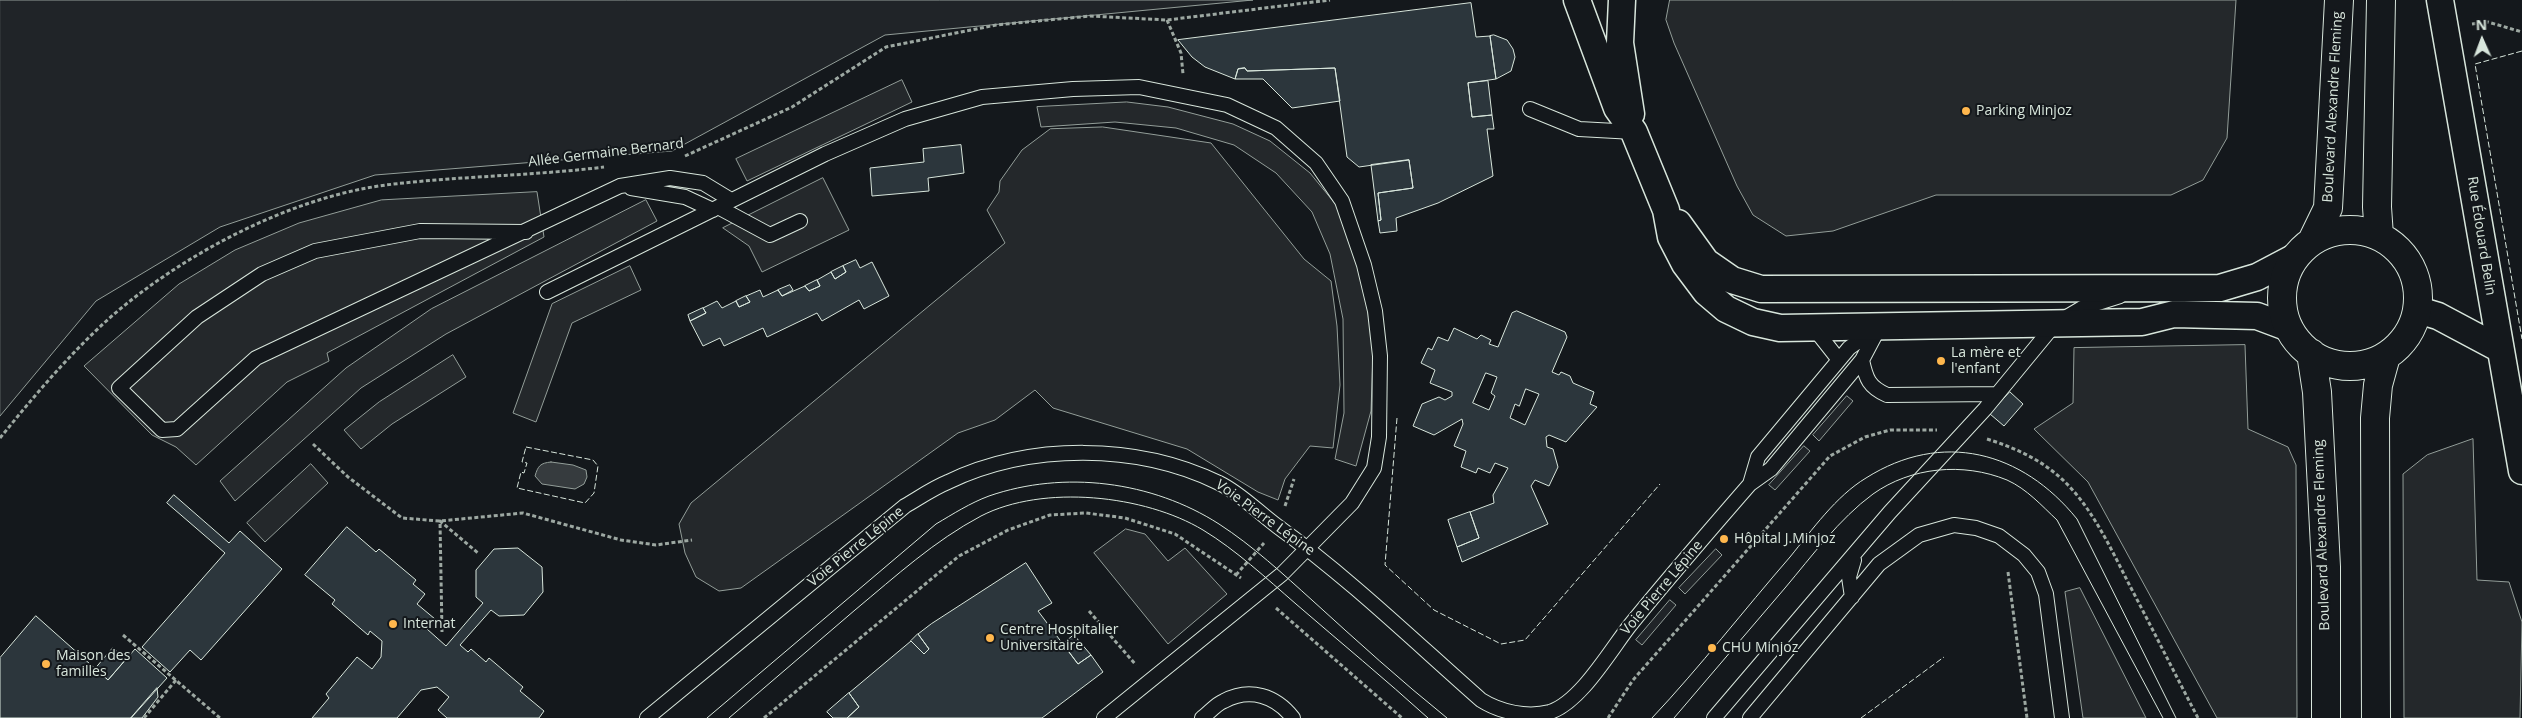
<!DOCTYPE html>
<meta charset="utf-8">
<style>
body{margin:0}
#map{position:relative;width:2522px;height:718px;overflow:hidden;background:#14181c;font-family:"Open Sans",sans-serif}
canvas{display:block}
.north{position:absolute;left:2457px;top:15px;width:50px;height:50px;-webkit-text-stroke:4px #14181c;paint-order:stroke;rotate:358deg;font-size:14px;font-weight:700;line-height:20px;text-align:center;color:#d8e6dc}
.north::after{content:'';display:block;margin:auto;width:18px;height:22px;background:#d8e6dc;clip-path:polygon(50% 0,100% 100%,50% 72%,0 100%)}
</style>
<div id="map">
<canvas width="2522" height="718"></canvas>
<div class="north">N</div>
</div>
<script>
const ctx = document.querySelector('canvas').getContext('2d');
ctx.lineJoin = 'round';
function fillPath(path, color) { ctx.fillStyle = color; ctx.fill(path, 'evenodd'); }
function trace(path, color, width, dash) { ctx.strokeStyle = color; ctx.lineWidth = width; ctx.lineCap = dash ? 'butt' : 'round'; ctx.setLineDash(dash || []); ctx.stroke(path); }
function label(font, color, halo, rows, align = 'center') {
  ctx.font = font + ' "Open Sans",sans-serif'; ctx.lineWidth = 4; ctx.setLineDash([]); ctx.textBaseline = 'middle'; ctx.strokeStyle = halo; ctx.fillStyle = color; for (const [text, x, y, turn = 0] of rows) {
    ctx.save(); ctx.translate(x, y); ctx.rotate((+turn || 0) * Math.PI / 180); ctx.textAlign = isNaN(turn) ? turn : align; if (halo) ctx.strokeText(text, 0, 0); ctx.fillText(text, 0, 0); ctx.restore();
  }
}
const green = new Path2D(`
 M0,0H1253L885,35L672,151L375,175L220,227L96,301L0,416Z
 M1847,396L1853,401L1819,441L1813,435Z
 M1804,446L1810,451L1775,490L1769,485Z
 M1716,549L1722,555L1685,594L1679,588Z
 M1670,600L1676,605L1642,645L1636,640Z`);
fillPath(green, '#202428');
trace(green, '#939e99', 1);
const parking = new Path2D(`
 M1670,0H2236L2227,138L2203,180L2171,195H1936L1833,231L1786,236L1753,215L1737,186L1674,43L1666,20Z
 M902,80L912,102L747,181L736,159Z
 M1127,102L1168,107L1233,124L1270,141L1310,173L1337,206L1354,248L1369,315L1373,352L1371,411L1356,466L1335,459L1344,413L1343,319L1330,254L1312,212L1276,173L1234,145L1176,128L1115,122L1041,127L1037,107Z
 M1103,127L1211,143L1304,259L1331,281L1337,326L1340,385L1333,448L1310,446L1285,479L1278,500L1258,492L1187,449L1053,408L1035,390L995,420L958,433L741,588L719,591L696,577L685,553L679,524L691,503L1005,243L987,210L999,192L1000,181L1022,150L1050,129Z
 M823,178L849,230L762,272L749,246L723,228Z
 M537,192L544,237L327,353L329,361L287,382L196,465L176,447L152,435L84,366L179,284L235,250L299,223L381,200Z
 M646,200L657,221L446,334L361,388L235,501L220,481L346,368L431,309Z
 M630,266L641,290L572,323L536,422L513,413L552,304Z
 M2245,345L2248,429L2288,447L2296,465L2297,718H2217L2088,482L2034,429L2073,403L2074,348Z
 M453,355L466,377L392,424L361,449L344,430L379,402Z
 M2473,439L2477,580L2509,582L2522,622L2520,718H2404L2403,474L2427,455Z
 M311,464L328,483L265,542L247,523Z
 M1126,529L1145,534L1168,561L1185,548L1227,594L1168,644L1094,553Z
 M2080,588L2146,718H2083L2065,592Z`);
fillPath(parking, '#24282b');
trace(parking, '#939e99', 1);
const water = new Path2D(`
 M551,462L573,465L586,470L587,477L584,484L575,489L542,484L535,476C538,466 540,463 551,462Z`);
fillPath(water, '#363b3e');
trace(water, '#939e99', 1);
const building = new Path2D(`
 M1471,3L1476,37L1490,36L1496,79L1468,83L1472,117L1492,115L1494,129H1487L1493,176L1438,203L1396,218L1397,231L1380,233L1378,221L1381,220L1378,193L1413,188L1409,160L1359,167L1347,157L1335,68L1247,71L1245,68L1238,69L1235,79L1205,67L1192,57L1178,40Z
 M1494,35L1507,40L1513,49L1515,57L1511,71L1496,79L1490,36Z
 M1245,68L1247,71L1335,68L1340,101L1292,108L1263,79H1235L1238,69Z
 M1488,81L1492,115L1472,117L1468,83Z
 M961,145L964,173L928,178L929,191L872,196L870,168L924,162L923,149Z
 M1409,160L1413,188L1378,193L1381,220L1378,221L1371,165Z
 M856,260L860,268L872,262L889,296L864,309L859,300L822,321L817,313L767,337L763,328L724,346L720,338L703,346L690,321L706,313L703,308L717,301L722,308L736,301L739,307L750,302L746,296L760,290L763,297L778,290L782,296L805,286L809,291L820,286L817,280L831,272L835,279L846,272L843,266Z
 M843,266L846,272L835,279L831,272Z
 M817,280L820,286L809,291L805,286Z
 M790,285L793,290L782,296L778,290Z
 M746,296L750,302L739,307L736,301Z
 M703,308L706,313L690,321L688,315Z
 M1517,311L1565,332L1567,337L1552,372L1559,375L1561,372L1570,376L1573,383L1594,392L1590,404L1597,407L1566,442L1549,435L1546,437L1547,447L1553,449L1558,467L1549,486L1535,480L1531,486L1548,524L1462,562L1457,547L1479,538L1470,512L1494,503L1493,495L1508,468L1495,463L1490,473L1478,468L1476,473L1461,467L1466,451L1454,446L1463,424L1462,419L1434,435L1413,426L1422,404L1439,397L1445,400L1452,396V392L1430,383L1435,370L1421,363L1428,348L1432,350L1438,337L1448,341L1454,328L1477,339L1481,335L1491,340L1489,344L1498,347L1512,313ZM1486,373L1497,377L1491,393L1495,396L1489,410L1473,403ZM1526,389L1539,394L1525,425L1510,418L1515,404L1519,406Z
 M2010,392L2023,404L2004,426L1990,414Z
 M174,495L229,543L240,531L282,569L201,660L190,650L170,672L142,647L225,553L167,503Z
 M1470,512L1479,538L1457,547L1448,520Z
 M347,527L376,552L379,549L416,580L413,584L425,594L417,604L435,619L427,629L446,646L483,603L476,597V570L494,549L518,548L542,567L543,592L524,615L499,616L491,610L460,645L468,652L471,649L486,662L489,658L523,687L520,691L544,711L539,718H447L438,710L449,697L437,687L421,690L397,718H312L329,698L326,694L357,657L372,669L381,657L382,641L370,631L368,635L332,604L335,600L305,575Z
 M1026,563L1052,603L1038,611L1078,664L1091,655L1103,672L1042,718H847L859,707L849,693L911,641L924,654L929,649L918,634L931,624Z
 M36,616L108,680L135,649L167,678L131,718H0V658Z
 M918,634L929,649L924,654L911,641Z
 M1074,635L1091,655L1078,664L1063,644Z
 M113,648L126,659L108,680L96,668Z
 M157,688L158,697L142,718H131Z
 M849,693L859,707L847,718H833L827,712Z`);
fillPath(building, '#2c363c');
trace(building, '#d8e6dc', 1);
const service = new Path2D(`
 M1530,109L1579,129L1634,132
 M631,188L685,197L713,210
 M718,207L770,235L800,221
 M526,232L420,231L315,251L262,274L197,317L119,388L162,430L177,429L256,358L620,186L670,178L703,183L731,200
 M547,292L825,154L905,119L982,97L1073,89L1139,87L1227,105L1276,128L1316,163L1342,201L1364,265L1375,311L1380,356L1379,437L1374,468L1352,503L1282,574L1104,718
 M1813,327L1839,360
 M1862,360C1866,379 1869,387 1887,395L1997,394
 M1750,484L1758,457L1849,348L1874,330
 M1852,597L1849,577L1854,560
 M647,718L905,506C919,498 933,488 948,482C1030,443 1137,443 1219,483C1240,493 1258,512 1277,526C1349,578 1414,641 1481,700C1500,712 1527,718 1550,712C1581,702 1611,649 1631,624C1670,576 1710,530 1750,484L1771,469L1862,360L1880,326
 M1202,718C1209,713 1216,704 1224,701C1250,687 1276,696 1293,718
 M1714,718L1890,512L1985,409L2055,324L2082,308L2120,296
 M1750,718L1879,564L1919,535L1954,525L1976,528L1999,536L2024,555L2038,572L2046,594L2062,718`);
const minor = new Path2D(`
 M1577,0L1617,108L1634,132L1666,210L1671,237L1685,264L1706,292L1726,309L1753,322L1780,328L2142,322L2174,314L2257,316L2289,328
 M1622,0L1620,43L1631,114
 M2440,0L2522,471
 M1678,223L1706,262L1732,280L1761,289L2220,288L2257,277L2295,257
 M2418,310L2438,316L2500,349`);
const tertiary = new Path2D(`
 M2282 298a68 68 0 1 1 136 0a68 68 0 1 1-136 0Z
 M2379,236L2377,207L2381,0
 M2312,241L2328,208L2339,0
 M2311,353L2317,392L2326,567V718
 M2376,718L2375,418L2378,385L2386,356`);
trace(service, '#d8e6dc', 16);
trace(minor, '#d8e6dc', 29);
trace(tertiary, '#d8e6dc', 30);
trace(new Path2D(`
 M1167,20L1181,53L1183,74
 M2472,24L2488,22L2522,32
 M685,156L792,107L886,47L996,25L1090,16L1167,20L1330,0
 M0,438C35,395 71,352 113,315C184,254 291,197 386,185C458,176 532,176 604,167
 M1987,439C2016,448 2044,461 2066,483C2094,511 2112,551 2130,586C2153,630 2175,674 2198,718
 M313,444L348,477L402,518L440,521L523,513L621,540L656,545L692,540
 M1285,506L1294,479
 M2008,572L2027,718
 M1236,575L1264,543
 M1276,608L1402,718
 M1089,611L1136,665
 M442,632L440,521L478,553
 M123,635L220,718
 M144,718L176,680
 M764,718L959,556L1008,530L1050,515L1086,513L1125,518L1175,534L1241,578
 M1608,718L1633,680L1830,456L1865,437L1890,430H1937`), '#9da8a2', 3, [4, 2.5]);
trace(service, '#14181c', 14);
trace(minor, '#14181c', 26);
trace(tertiary, '#14181c', 28);
trace(new Path2D(`
 M707,718L936,524C953,514 970,503 989,496C1064,470 1152,481 1219,524C1253,546 1283,574 1313,601C1357,641 1401,681 1447,718
 M729,718C771,682 813,646 855,610C896,576 934,541 981,516C1043,484 1145,495 1203,530C1236,550 1266,578 1296,604C1340,642 1385,679 1428,718
 M1652,718C1700,667 1744,610 1790,557C1812,530 1836,496 1866,478C1942,430 2022,451 2077,519L2176,718
 M1674,718C1711,675 1748,631 1785,588C1812,556 1839,519 1873,494C1911,467 1963,462 2007,480C2027,489 2042,506 2057,520L2163,718`), '#d8e6dc', 1);
trace(new Path2D(`
 M2522,51L2475,64L2522,339
 M1397,418L1385,565L1434,610L1501,644L1525,640L1660,484
 M526,447L593,460L598,466L594,493L585,503L517,488L521,472L524,473L527,463L522,462Z
 M1861,718L1944,657`), '#d8e6dc', 1, [6, 2.5]);
for (const [x, y, r, color] of [
 [1966,111,5,"#ffb74d"],
 [1941,361,5,"#ffb74d"],
 [1724,539,5,"#ffb74d"],
 [393,624,5,"#ffb74d"],
 [990,638,5,"#ffb74d"],
 [1712,648,5,"#ffb74d"],
 [46,664,5,"#ffb74d"]
]) { const dot = new Path2D(); dot.arc(x, y, r, 0, 2 * Math.PI); ctx.fillStyle = color; ctx.fill(dot); trace(dot, '#14181c', 2); }
label('14px', '#d8e6dc', '#14181c', [
 ["Boulevard Alexandre Fleming",2333,107,-87],
 ["Allée Germaine Bernard",606,153,-7],
 ["Rue Édouard Belin",2481,236,81],
 ["Voie Pierre Lépine",1265,518,36],
 ["Boulevard Alexandre Fleming",2322,535,-92],
 ["Voie Pierre Lépine",856,547,-39],
 ["Voie Pierre Lépine",1662,588,-50]
]);
label('14px', '#d8e6dc', '#14181c', [
 ["Parking Minjoz",1976,111],
 ["La mère et",1951,353],
 ["l'enfant",1951,369],
 ["Hôpital J.Minjoz",1734,539],
 ["Internat",403,624],
 ["Centre Hospitalier",1000,630],
 ["Universitaire",1000,646],
 ["CHU Minjoz",1722,648],
 ["Maison des",56,656],
 ["familles",56,672]
], 'left');
</script>
